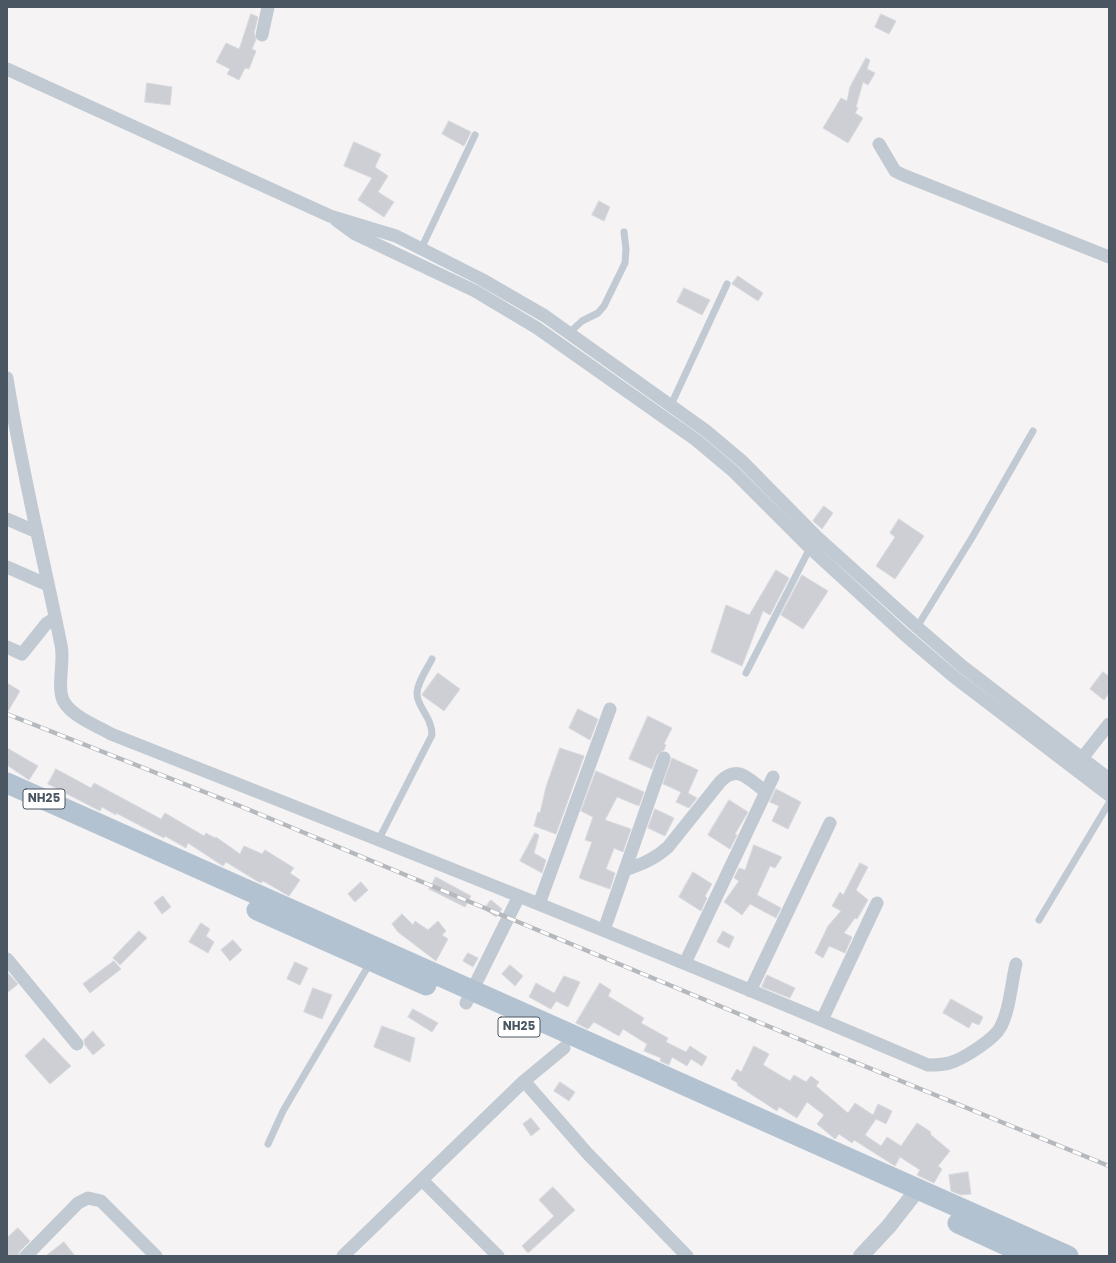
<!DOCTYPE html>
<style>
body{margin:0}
#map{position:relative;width:1116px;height:1263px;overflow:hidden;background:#f5f3f3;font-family:Poppins,sans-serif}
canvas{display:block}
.frame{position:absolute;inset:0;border:8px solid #4a5661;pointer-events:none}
</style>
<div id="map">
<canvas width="1116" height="1263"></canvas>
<div class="frame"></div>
</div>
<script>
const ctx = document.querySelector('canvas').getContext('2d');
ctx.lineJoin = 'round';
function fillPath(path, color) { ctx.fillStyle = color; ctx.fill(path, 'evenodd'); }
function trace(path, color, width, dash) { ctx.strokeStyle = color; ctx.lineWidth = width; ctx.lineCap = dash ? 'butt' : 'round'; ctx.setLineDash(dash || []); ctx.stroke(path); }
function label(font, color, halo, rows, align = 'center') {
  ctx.font = font + ' Poppins,sans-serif'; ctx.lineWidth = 3.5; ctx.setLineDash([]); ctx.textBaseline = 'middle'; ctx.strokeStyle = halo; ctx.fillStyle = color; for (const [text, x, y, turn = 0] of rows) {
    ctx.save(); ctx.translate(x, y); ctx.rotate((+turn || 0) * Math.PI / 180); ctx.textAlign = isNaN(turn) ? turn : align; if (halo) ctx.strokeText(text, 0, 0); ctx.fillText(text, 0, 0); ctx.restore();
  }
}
const building = new Path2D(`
 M251,14L258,17L254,33L256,39L252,49L256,51L249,69L245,68L239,80L227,74L230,69L216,62L226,43L239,49Z
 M881,14L896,21L889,34L875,27Z
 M866,58L870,60L867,69L875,73L868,85L863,82L856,107L858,108L855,113L863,118L848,143L823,128L841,98L847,101L850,87Z
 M147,83L172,87L170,105L145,102Z
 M449,121L471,132L464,146L442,134Z
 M354,142L381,154L375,167L388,176L378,192L394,202L384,217L358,200L372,178L344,166Z
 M599,201L610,207L604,221L592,215Z
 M738,276L763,293L758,301L732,284Z
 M684,288L710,300L702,315L677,302Z
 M824,506L833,513L822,529L813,521Z
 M899,519L924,536L895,579L876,566L895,537L890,533Z
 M776,570L789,578L770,615L763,611L742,666L711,652L726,605L749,615Z
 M802,575L828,591L803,629L781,615Z
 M1103,672L1109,676V693L1104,700L1090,689Z
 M438,673L460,689L444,711L422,695Z
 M7,683L20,691L7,713Z
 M578,709L598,719L590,740L569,728Z
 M648,716L672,728L664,744L666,745L664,750L657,755L652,769L629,759Z
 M7,748L38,766L29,780L7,765Z
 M560,748L584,756L556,834L534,826L538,812L540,813L546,787Z
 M672,758L698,770L688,793L697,798L689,808L676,802L681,792L663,784Z
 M56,769L91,788L94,783L161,819L165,813L204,836L206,833L215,838L216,837L240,854L244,846L262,854L265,850L294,868L290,873L300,880L289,896L263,881L261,883L257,881L226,862L223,866L188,843L186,848L165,836L164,838L116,813V815L102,807L100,811L48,784Z
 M596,771L644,792L639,806L617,797L605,820L631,829L623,852L614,848L606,869L615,873L610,889L579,878L592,842L585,840L593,817L581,811Z
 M776,789L801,802L788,829L772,821L779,806L770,802Z
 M729,800L748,812L735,834L737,835L730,849L708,835Z
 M655,809L674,818L665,836L648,828Z
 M535,833L539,835L534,853L546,860L542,873L520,861Z
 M754,845L782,857L775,868L770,866L757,895L781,908L776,918L750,904L742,915L724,902L739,881L734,878L739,868L745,870Z
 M860,863L868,867L856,890L868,900L857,919L855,918L844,933L852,937L845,953L829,946L823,958L815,953L828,926L841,911L832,906L840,892L843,895Z
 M693,872L712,884L705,896L707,898L701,911L679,897Z
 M436,877L471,896L465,907L429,889Z
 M361,882L368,890L355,902L348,894Z
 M163,896L171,907L162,914L154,903Z
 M491,900L502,909L496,917L484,909Z
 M402,914L413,925L415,921L428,930L438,921L446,931L442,935L448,939L436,961L398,932L392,924Z
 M201,923L210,929L206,936L214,942L208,953L189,942Z
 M139,931L147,938L120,965L113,958Z
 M723,931L734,937L729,948L717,942Z
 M233,940L242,950L230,961L221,950Z
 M468,953L478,958L473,967L463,961Z
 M114,961L121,969L90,993L83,984Z
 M295,962L308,968L300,985L287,979Z
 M510,965L523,976L515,986L502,974Z
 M7,972L18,984L7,993Z
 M767,975L795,988L790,998L762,987Z
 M564,976L580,982L568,1007L556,1001L551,1009L529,997L536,983L554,993Z
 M600,983L611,990L608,996L644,1018L641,1023L668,1038L666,1042L686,1052L690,1046L707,1057L702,1066L691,1059L687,1066L672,1057L669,1065L660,1061L661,1058L644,1051L647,1044L623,1029L619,1036L594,1022L588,1029L576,1023Z
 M313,988L332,995L322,1019L304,1012Z
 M951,999L983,1017L979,1025L972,1022L969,1028L943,1013Z
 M413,1009L438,1023L432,1032L408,1017Z
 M382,1026L415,1038L410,1062L374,1047Z
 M93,1031L105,1045L93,1055L85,1045L84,1040Z
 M44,1038L71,1066L50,1084L25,1056Z
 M754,1046L769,1054L763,1065L790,1081L794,1075L806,1082L811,1076L819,1082L816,1086L848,1113L855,1103L873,1115L878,1104L892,1111L886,1124L876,1119L865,1135L881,1146L887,1137L901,1146L917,1123L931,1132L930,1134L950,1151L938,1166L942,1169L934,1183L917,1175L920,1170L900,1157L895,1166L854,1140L852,1143L839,1134L835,1139L817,1124L824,1115L807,1102L797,1118L779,1107L777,1111L737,1085L738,1083L731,1079L737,1069L741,1072Z
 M560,1082L575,1092L569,1101L554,1091Z
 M531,1118L540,1129L531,1136L523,1124Z
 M968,1172L971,1194L961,1195L951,1191L949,1175Z
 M553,1187L575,1210L528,1253L522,1246L554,1216L539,1200Z
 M18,1228L30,1241L20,1251L18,1256H7V1238Z
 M64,1242L75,1256H46Z`);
fillPath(building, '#cdcfd5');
trace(building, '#d7d9de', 1);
trace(new Path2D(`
 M421,249L475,135
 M569,333L582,321L598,313L604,306L625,263L626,249L624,232
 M671,405L727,284
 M917,627L973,536L1033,431
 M746,673L810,548
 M379,839L432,735C432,717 417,707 417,694C417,683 427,669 432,659
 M1039,920L1109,803
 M268,1144L283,1111L370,963`), '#c1cad2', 7);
trace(new Path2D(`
 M262,35L268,7
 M7,69L330,216L396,236L481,279L545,316L705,430L742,461L817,537L917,627L962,666L1109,779
 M879,144L895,171L903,175L1109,257
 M336,220L355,234L475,291L537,328L696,440L733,471L810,548L905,635L953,676L1109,795
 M7,378C21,468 43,556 61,645C65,661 56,688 64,702C73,717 97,726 111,734C385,842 658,950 928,1065C937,1065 946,1065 955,1061C967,1056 994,1039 1000,1028C1010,1010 1011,984 1016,964
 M7,519L37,532
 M7,567L48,585
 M7,647L22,654L46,624L55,618
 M1083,757L1109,724
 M625,870C642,864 655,859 668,847L720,782C738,763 749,780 766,792
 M539,904L610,709
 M604,930L664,758
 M7,959L77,1044
 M685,963L773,777
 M750,991L830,823
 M466,1003L519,896
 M822,1020L877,903
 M524,1081L587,1153L687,1256
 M422,1180L498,1256
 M26,1256L78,1203L88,1198L101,1201L156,1256
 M343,1256L524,1081L564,1048`), '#c1cad2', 13);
trace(new Path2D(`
 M861,1256L889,1226L918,1189`), '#c1cad2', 16);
trace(new Path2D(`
 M7,783L1068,1256
 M257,910L426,985
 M958,1223L1030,1256`), '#b3c2d1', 21);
const rail = new Path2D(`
 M7,714L240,806L835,1054L1109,1166`);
trace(rail, '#b5b8bd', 4.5);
trace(rail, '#fff', 3, [9]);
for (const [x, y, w] of [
 [44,799,42],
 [519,1027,42]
]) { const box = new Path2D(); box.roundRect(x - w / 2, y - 10, w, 20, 3); ctx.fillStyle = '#fff'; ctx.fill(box); trace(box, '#4a5661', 1); }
label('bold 12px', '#4a5661', null, [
 ["NH25",44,799],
 ["NH25",519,1027]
]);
</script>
